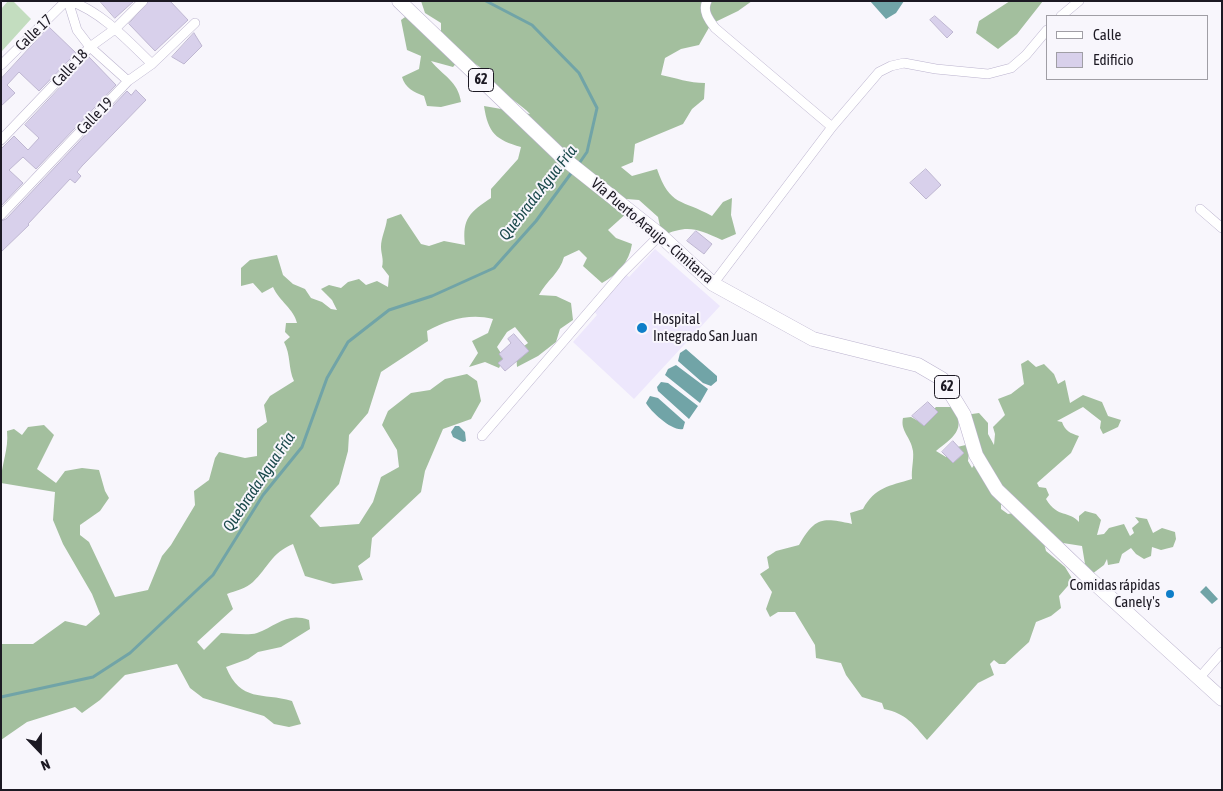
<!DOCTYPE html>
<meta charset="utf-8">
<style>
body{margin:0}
#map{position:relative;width:1223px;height:791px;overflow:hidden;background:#f8f6fc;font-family:"Asap Condensed",sans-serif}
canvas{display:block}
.frame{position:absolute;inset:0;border:2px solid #1c1923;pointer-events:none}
.legend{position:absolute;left:1046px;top:15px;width:162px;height:65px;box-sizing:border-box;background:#f8f6fc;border:1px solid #a09ea5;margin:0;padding:6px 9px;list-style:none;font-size:15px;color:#1c1923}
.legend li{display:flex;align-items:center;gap:10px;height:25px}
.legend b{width:25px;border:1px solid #a09ea5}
.north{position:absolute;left:15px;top:726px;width:50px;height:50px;-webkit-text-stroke:4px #f8f6fc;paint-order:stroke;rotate:158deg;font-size:14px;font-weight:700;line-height:20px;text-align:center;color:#1c1923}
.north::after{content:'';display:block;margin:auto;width:18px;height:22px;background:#1c1923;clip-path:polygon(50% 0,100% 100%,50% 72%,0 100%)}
</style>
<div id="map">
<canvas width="1223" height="791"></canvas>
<div class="frame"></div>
<ul class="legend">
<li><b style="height:6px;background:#fff"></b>Calle</li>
<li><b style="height:14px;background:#d8d0eb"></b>Edificio</li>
</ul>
<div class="north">N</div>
</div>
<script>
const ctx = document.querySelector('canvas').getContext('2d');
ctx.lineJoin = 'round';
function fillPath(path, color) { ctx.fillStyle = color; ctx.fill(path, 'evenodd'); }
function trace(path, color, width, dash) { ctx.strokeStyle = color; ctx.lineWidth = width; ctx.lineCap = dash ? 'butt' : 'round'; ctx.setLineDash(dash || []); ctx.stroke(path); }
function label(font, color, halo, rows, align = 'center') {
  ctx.font = font + ' "Asap Condensed",sans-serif'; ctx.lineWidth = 4; ctx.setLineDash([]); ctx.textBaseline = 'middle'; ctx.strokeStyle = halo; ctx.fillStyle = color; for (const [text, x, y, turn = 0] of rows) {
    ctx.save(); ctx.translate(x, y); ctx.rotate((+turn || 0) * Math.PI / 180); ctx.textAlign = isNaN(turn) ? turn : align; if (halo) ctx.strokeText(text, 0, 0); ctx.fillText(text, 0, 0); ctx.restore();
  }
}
fillPath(new Path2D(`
 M655,249L720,306L634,399L573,342L597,315L594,311L625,274L629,277Z`), '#ede7fc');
fillPath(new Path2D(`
 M8,1H13L31,19L2,51L1,9Z`), '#c3ddbf');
fillPath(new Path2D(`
 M421,1H752L738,11L711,24L699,45L681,49L665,58L661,75C676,78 689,83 705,83L704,99L692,109L683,124L635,144L633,162L621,167L632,176L657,169C670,207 682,199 712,216L723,202L732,198L731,215L736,234L722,240C697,229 688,224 662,236L658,217L639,200L627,199L628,212L608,230L616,238L632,244C629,263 618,274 602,283L583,266L587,258L579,250L564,257C560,273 547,280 539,295L556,296L571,303L573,320L560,329L556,342L538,356L517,367L516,352L528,343L515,327L507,332L497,347L504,358L499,368L485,362L469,367L478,353L472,341L488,333L493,319C469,313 448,320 427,331L428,341L381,372L368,413L349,435L348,451L339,484L310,516L320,527L359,524L373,502L381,477L399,467L397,450L382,425L388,411L411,393L430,390L445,379L467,374L477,381L481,401L471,419L443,429L425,471L421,492L372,538L370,557L358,566L363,580L333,584L305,576L293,544C271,553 268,568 253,582C247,588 235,591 227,594L233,609L197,642L204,650L221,633C232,633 247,636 257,633C277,626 286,612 309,620L310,629L281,647L258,652L248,659L226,667C241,703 262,692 292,701L301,724L289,727L274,724L264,716L203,698L190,688L177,664L125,675L100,700L82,713L75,707L27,722L1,740V644H33L65,621L86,626L100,614L92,594L63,544L53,520L55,492L1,483C1,464 9,450 7,431L14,429L22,435L28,427L44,425L54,435L37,469L56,483L65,471L82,468L99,470L105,491L109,498L100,511L80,525V535L89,542L115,597L148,590L162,556L171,545L195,505L194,491L209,480L215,458L219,452L245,458L257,456V429L267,422L264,405L270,396L294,381C288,368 291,355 284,342L290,337L285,332L286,323H297C294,309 279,301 273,287L262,293L253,283L241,286V268L250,260L277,255L283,275L293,284L305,289L311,298L322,302L331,309L337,310L332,300L321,289L329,285L341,288L348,282L359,279L366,285L377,281L388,287L389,276L382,267C384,259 381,254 381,247C381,238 386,228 387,219L401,214L421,244L429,246L444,241L465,245C462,218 470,212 491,198V189L518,159L521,147C496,140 488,133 484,106L530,114C522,105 511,100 503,91C489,78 481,61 460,59L453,67L431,61C443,76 458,81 461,102L441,107L427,106L424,96C414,92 405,88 402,77L419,69L421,56L407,50L401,20L412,12L441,33V23L425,13Z
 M1010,1H1043L1017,34L998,49L976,33L979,21Z
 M1028,360L1036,367L1044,364L1054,374L1058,384L1065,380L1070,403L1083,395L1102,402L1108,416L1121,420L1118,427L1103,434L1100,428L1101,421L1083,407L1057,421L1062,422C1065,431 1070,433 1079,436L1071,453L1037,483L1039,487L1046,488L1049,495L1046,499C1058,519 1069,510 1079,522V516L1085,511L1096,514L1101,520L1097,535L1104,534L1109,528L1124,524L1130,536L1134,533L1132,528L1139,522L1135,517L1147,519L1153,533L1162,528L1175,532L1176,539L1173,547L1161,550L1152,547L1151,556L1144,559L1136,554L1131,548L1122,554L1119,563L1108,565L1107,559L1104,565L1092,574L1085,564L1082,546L1063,543L1030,515L1001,501V509L1008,514L1019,512L1043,539L1046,551L1065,567L1073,580L1059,596L1061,608L1051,616L1036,622L1029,642L1005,664H999L994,660L990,664L994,675L978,683L927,740C913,724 907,714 884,709L882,703L862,697L846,675L841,663L816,658L815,645L795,612H778L770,617L766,609L772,592L760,574L769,568L767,557L776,551L799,545C815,518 821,517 852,524L850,513L863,509C875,487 889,486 912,479C911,470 914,460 913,451C911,437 900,431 903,418L911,417L920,422L936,407H952C968,429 952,438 936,451L946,457L957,447L970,444L968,461L972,468L980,456L965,415L979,413L988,423V434L994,445L995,434L993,427L1005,415L998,399L1011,394L1024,384L1021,364Z`), '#a3bf9e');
fillPath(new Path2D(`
 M870,1H904L896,13L886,19Z
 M686,349L717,376V381L711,386L703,383L678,361L680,353Z
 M676,365L708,389L700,403L665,375L668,369Z
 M661,382L668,383L698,406L689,419L658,391L657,387Z
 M650,396L658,398L685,422L683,429C673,432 651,412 646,403Z
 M455,426H459L465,432L466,441L463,442L453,437L451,432Z
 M1206,586L1218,599L1212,604L1200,592Z`), '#71a4a7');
trace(new Path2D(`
 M486,1L532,25L579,73L597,108L587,152L578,165
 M1,697L93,677L130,653L213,575L263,495L302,447L327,378L348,342L389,310L432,296L494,268L536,221L572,172`), '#71a4a7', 3);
const building = new Path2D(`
 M100,1H134L115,18Z
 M149,1H170L188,20L155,51L129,24Z
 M935,16L953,32L947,38L930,20Z
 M49,27L76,53L39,91L19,72L7,85L15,93L1,106V79Z
 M194,33L202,46L184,64L172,57Z
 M89,57L116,85L36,169L23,157L9,170L23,183L1,206V149L14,136L28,150L39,138L25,125Z
 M136,90L146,100L82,166L77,172L81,176L75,183L70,179L28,224L29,225L1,252V221L6,219L127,91L131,95Z
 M926,169L941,185L926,199L910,183Z
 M696,231L712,244L704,254L687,241Z
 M514,334L529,351L505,371L498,363L503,359L499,354L511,343L508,339Z
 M928,402L938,412L924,426L912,416Z
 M953,441L964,453L953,463L942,452Z`);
fillPath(building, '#d8d0eb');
trace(building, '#beb6d1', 1);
const street = new Path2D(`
 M68,1L77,30L90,47L128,81
 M70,1C102,12 128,41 152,64
 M707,1C702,11 709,20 715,28L832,127
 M1061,16L1079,1
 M1,65L66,1
 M1,140L90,47L115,29L143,1
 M1200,209L1222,228
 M1,215L128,81L152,64L195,23
 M713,284L832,127L879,72L891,66L904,63L936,69L988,74L1011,68L1026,55L1047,30
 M482,436L622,273L660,235
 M1200,677L1222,652`);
const primary = new Path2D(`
 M399,1L563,158L660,235L713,284L813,339L918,365L942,379L964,415L976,455L997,490L1090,579L1222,699`);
trace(street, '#bbb3ce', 10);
trace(primary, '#bbb3ce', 15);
trace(street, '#fff', 9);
trace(primary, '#fff', 14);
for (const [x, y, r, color] of [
 [642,328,6,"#0e7ec8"],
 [1170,594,5,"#0e7ec8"]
]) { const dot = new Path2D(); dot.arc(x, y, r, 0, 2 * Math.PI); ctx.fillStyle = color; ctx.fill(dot); trace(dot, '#f8f6fc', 2); }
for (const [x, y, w] of [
 [481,80,25],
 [947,387,25]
]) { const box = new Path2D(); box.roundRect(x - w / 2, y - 11.5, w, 23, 4); ctx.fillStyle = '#f8f6fc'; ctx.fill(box); trace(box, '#1c1923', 1); }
label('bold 14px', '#1c1923', null, [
 ["62",481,80],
 ["62",947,387]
]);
label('15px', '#1c1923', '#f8f6fc', [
 ["Calle 17",34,33,-44],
 ["Calle 18",70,68,-47],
 ["Calle 19",95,116,-46],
 ["Vía Puerto Araujo - Cimitarra",652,231,40]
]);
label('15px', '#1c1923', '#f8f6fc', [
 ["Hospital",653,319],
 ["Integrado San Juan",653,336],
 ["Comidas rápidas",1160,585,"right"],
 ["Canely's",1160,602,"right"]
], 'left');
label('italic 16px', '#1b4a4c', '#f8f6fc', [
 ["Quebrada Agua Fría",538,193,-52],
 ["Quebrada Agua Fría",259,482,-56]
]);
</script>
